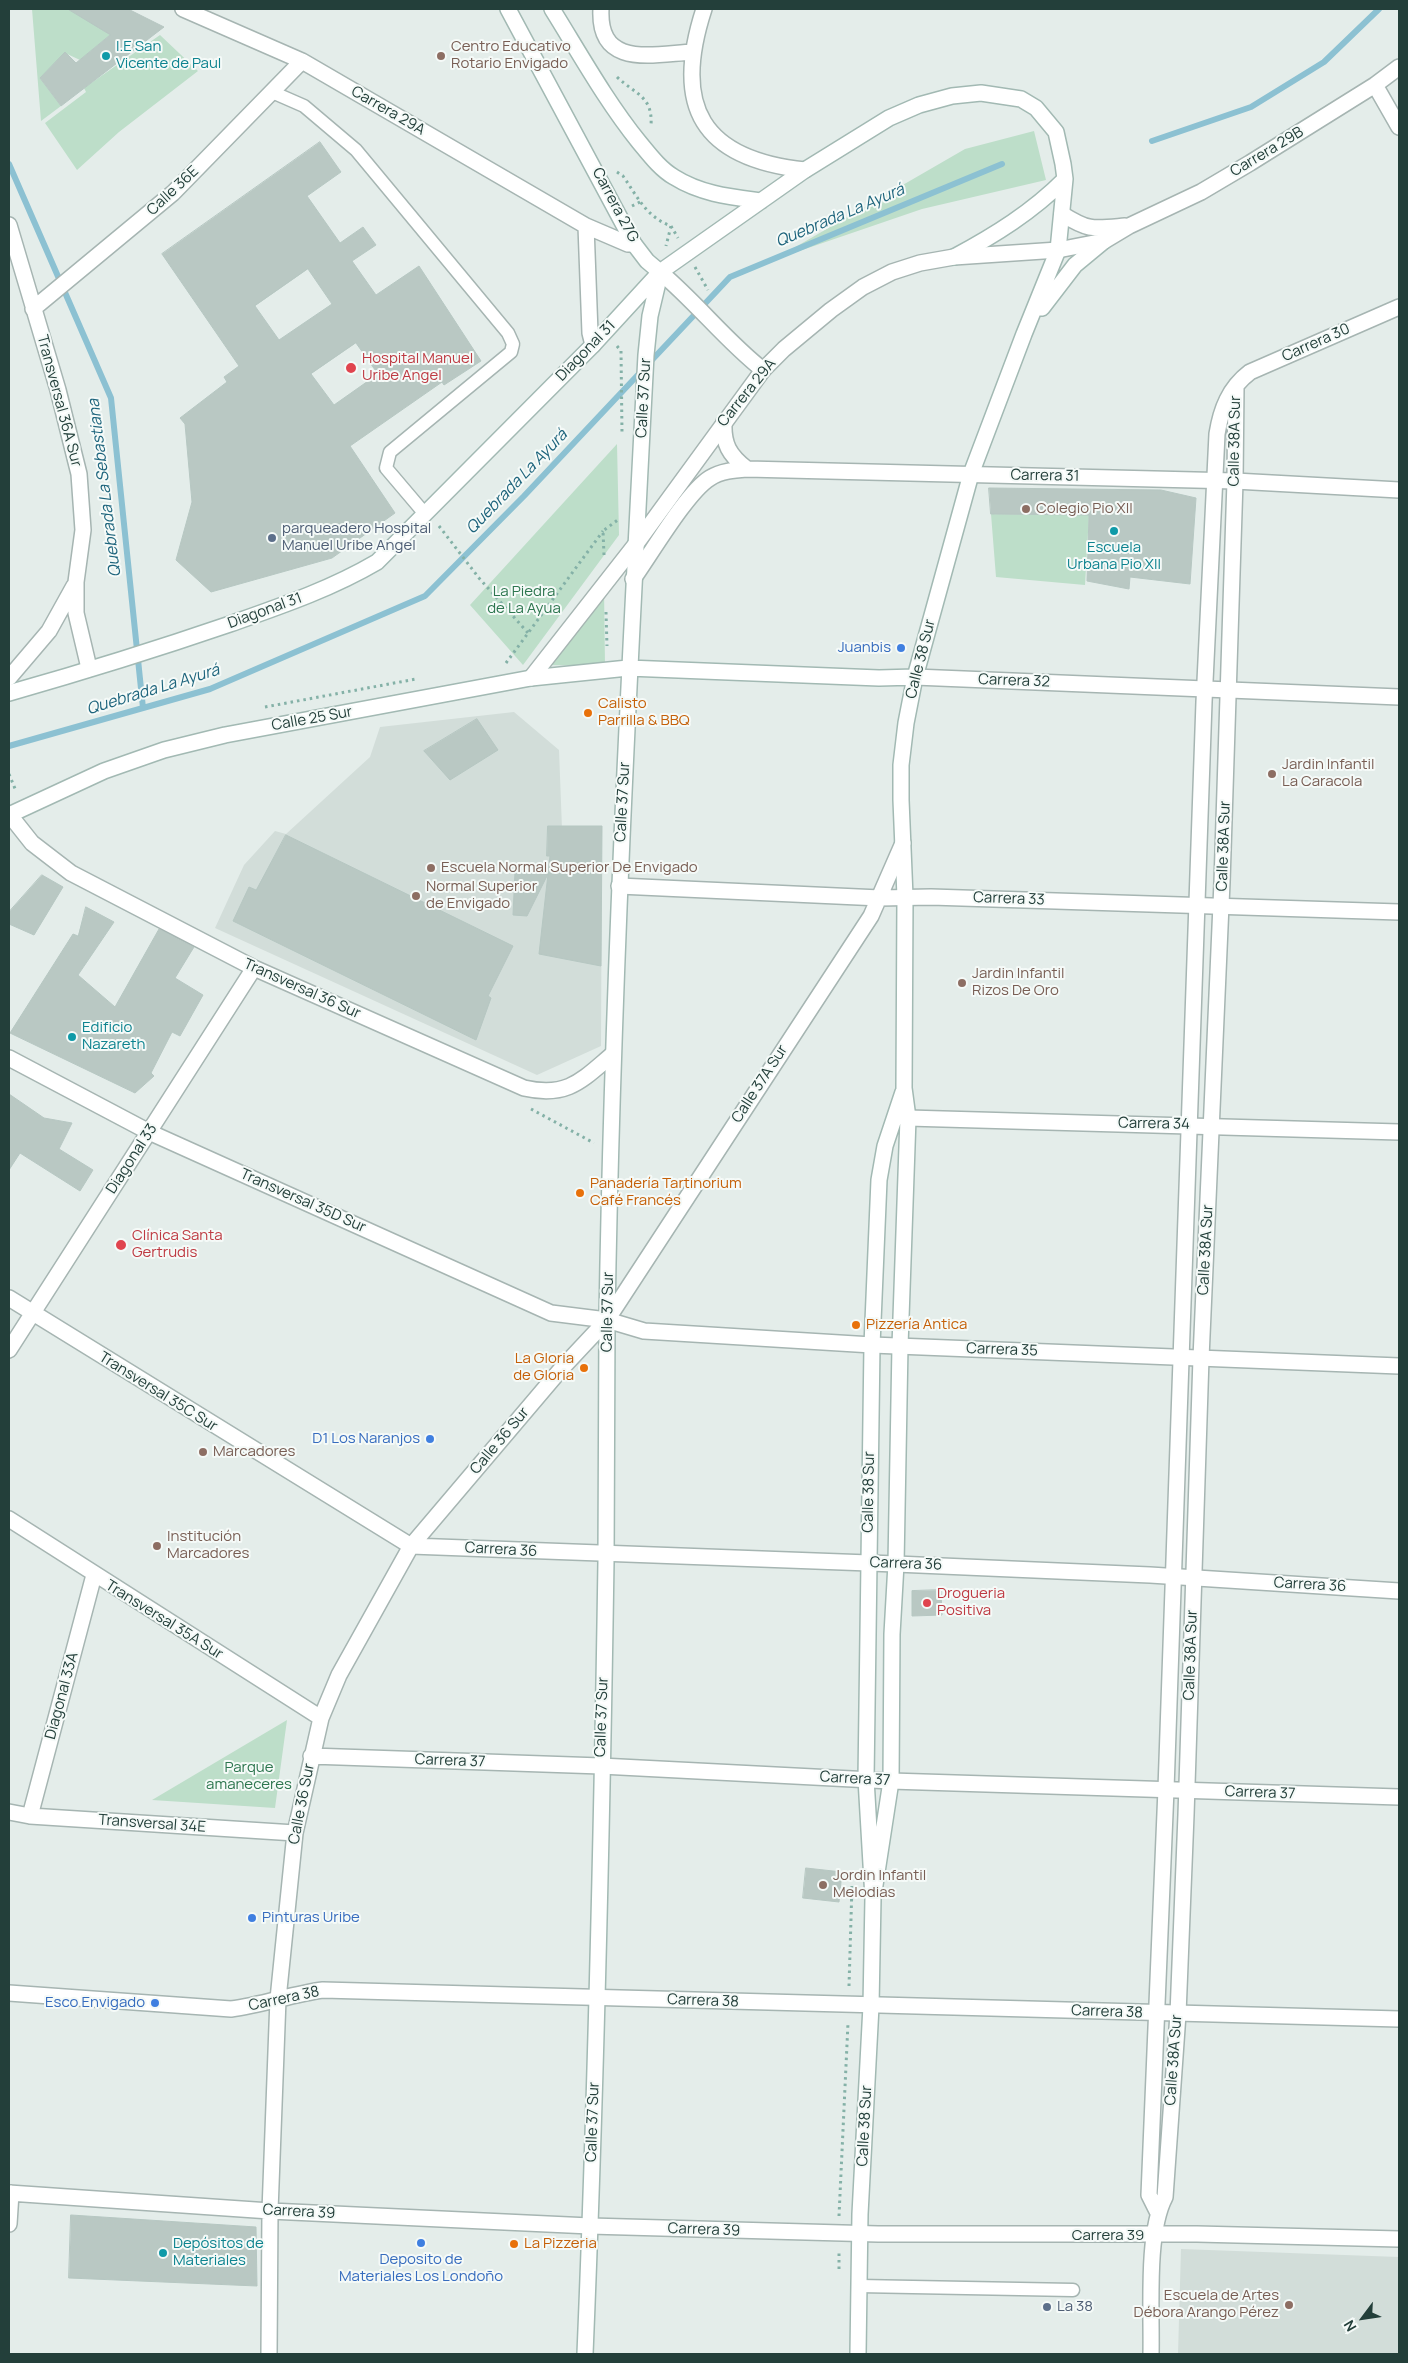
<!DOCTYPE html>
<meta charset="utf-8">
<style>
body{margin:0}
#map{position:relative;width:1408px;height:2363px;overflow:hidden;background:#e4edea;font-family:Manrope,sans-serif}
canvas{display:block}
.frame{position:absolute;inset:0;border:10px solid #233f3a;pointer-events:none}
.north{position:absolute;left:1338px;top:2293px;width:50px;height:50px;-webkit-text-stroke:4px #f5faf8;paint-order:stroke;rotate:239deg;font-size:14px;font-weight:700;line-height:20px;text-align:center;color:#233f3a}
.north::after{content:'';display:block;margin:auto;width:18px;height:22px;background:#233f3a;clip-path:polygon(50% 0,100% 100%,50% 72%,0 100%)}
</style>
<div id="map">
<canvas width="1408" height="2363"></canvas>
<div class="frame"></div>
<div class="north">N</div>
</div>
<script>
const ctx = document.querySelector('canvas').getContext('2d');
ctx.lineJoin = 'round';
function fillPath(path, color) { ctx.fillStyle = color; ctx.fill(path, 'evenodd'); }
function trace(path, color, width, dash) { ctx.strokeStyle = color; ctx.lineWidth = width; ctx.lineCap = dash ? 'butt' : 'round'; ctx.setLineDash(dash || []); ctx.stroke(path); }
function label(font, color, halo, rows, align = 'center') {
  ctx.font = font + ' Manrope,sans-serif'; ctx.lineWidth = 4; ctx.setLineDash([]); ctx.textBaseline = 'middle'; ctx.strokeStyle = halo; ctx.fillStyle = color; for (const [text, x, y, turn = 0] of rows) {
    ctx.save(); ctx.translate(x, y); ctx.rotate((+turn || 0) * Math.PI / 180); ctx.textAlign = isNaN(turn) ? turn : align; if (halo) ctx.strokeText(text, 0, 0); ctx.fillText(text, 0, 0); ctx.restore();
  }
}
fillPath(new Path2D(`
 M514,712L559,750L562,829L602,826L601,1046L537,1075L215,928L244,865L275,831L286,834L370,757L380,727Z
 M1181,2249L1399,2257V2354H1178Z`), '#d2ddd9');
fillPath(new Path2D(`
 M32,9H73L110,35L80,60L65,53L40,78L61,106L41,121Z
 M160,35L198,71L119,132L77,170L45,123L86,92L84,88Z
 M1034,131L1046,180L922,209L773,260L965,149Z
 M617,444L619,535L523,665L470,605Z
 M991,514L1089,515L1085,585L996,577Z
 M604,588L605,666L544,665Z
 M287,1720L275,1808L152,1800Z`), '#bddec9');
trace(new Path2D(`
 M1152,141L1251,107L1324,62L1379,9
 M9,164L111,398L143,708
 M9,746L210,689L425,596L524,496L730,277L1002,164`), '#8cc1d2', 6);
const building = new Path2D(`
 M68,9H128L164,27L61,106L40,78L65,52L76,63L110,35Z
 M320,142L341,172L307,196L340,243L363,227L376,245L352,261L376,295L419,266L481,361L444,385L442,382L350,446L395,513L332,558L211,592L176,560L192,502L185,424L180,418L227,382L224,377L239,366L162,254ZM308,269L332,304L279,340L255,306ZM356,343L378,374L334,405L311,374Z
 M989,488L1161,490L1196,498L1190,584L1130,577L1129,589L1087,581L1089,515L991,514Z
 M477,719L498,750L450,780L424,751Z
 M548,826H602L601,966L539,954L548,874L527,916L513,915L515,872L548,874L550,856H547Z
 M286,835L513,946L488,996L491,998L476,1040L233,921L249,887L256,890Z
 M42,875L63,887L34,935L9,924V912Z
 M86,907L114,922L78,975L115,1007L159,929L194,947L175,978L203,995L180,1036L172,1032L151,1073L154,1076L135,1093L10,1033L73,934L78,936Z
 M9,1094L44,1118L72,1123L59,1149L93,1170L80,1191L20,1153L9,1170Z
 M941,1590L942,1615L912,1616V1591Z
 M806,1868L842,1872L839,1902L803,1898Z
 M71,2215L256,2227L257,2286L69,2278Z`);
fillPath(building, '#b9c8c3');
trace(building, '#b6c7c2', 1);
const service = new Path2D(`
 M272,92L304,106L356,150L508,333L513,344L511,352L390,452L386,468L425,514
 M859,2286L1073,2290`);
const minor = new Path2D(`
 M183,9L302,61L586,226L628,244H634
 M601,9C598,69 653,54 693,52
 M704,9C672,107 702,159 805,170
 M9,225L58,390L79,474L83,530L76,582V613L89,668
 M586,226L590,333L593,345
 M660,272C697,303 726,341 763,370
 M33,309L173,193L302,61
 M724,422C723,444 729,455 747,469L1235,481L1399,490
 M633,579C651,554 687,492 710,478C721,471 734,470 747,469
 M915,677L1399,697
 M9,678L49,631L74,586
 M9,814L32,843L71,873L254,968L524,1088C568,1098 582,1080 613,1054
 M619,886L880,898L931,897L1399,912
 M9,1058L149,1132L551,1313L607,1320L644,1331L872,1345L1399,1366
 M908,1118L1399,1132
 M9,1298L411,1546L896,1564L1150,1575L1399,1591
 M9,1350L254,968
 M9,1519L321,1718
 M311,1756L601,1766L891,1781L1399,1797
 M9,1812L30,1816L295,1833
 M30,1816L94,1575
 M9,1993L231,2009C263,2005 292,1994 323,1990L1399,2019
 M9,2193L270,2211L590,2226L878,2234H1197L1399,2239
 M9,2224L11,2193
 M269,2354L270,2211L278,1999L295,1833L321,1718L339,1675L411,1546L562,1368L607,1320L871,916L903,843`);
const tertiary = new Path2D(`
 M1375,85L1399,127
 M1062,214C1089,231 1093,229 1125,226
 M531,678L636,544L763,370L784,349L831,310L863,287L892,272L920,263L954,257L1058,250L1104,241L1129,226L1201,192L1250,163L1375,85L1399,67
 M1157,2211L1149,2195L1166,1789L1204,702L1217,434C1221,409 1229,388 1250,372L1399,307
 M1151,2354C1152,2311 1146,2233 1165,2197L1178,2014L1186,1815L1201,1358L1222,882L1235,481L1236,387`);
const secondary = new Path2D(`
 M508,9L634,244L647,261L660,272
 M552,9C580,54 606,101 639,142C649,154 660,169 674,177C701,194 731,197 761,201
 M954,257C995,235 1032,212 1065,179
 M1042,308L1075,265L1104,241
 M9,693C83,672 157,649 230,624C281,606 331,589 377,562L593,345L660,272L805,170L889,118L919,105L952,96L981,93L1021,99L1036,108L1056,132L1063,164L1065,179L1058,250L1024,334L971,474L915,677L906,723L901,765V800L905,897L904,1088L908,1118L900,1346L896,1564L892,1634L891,1781L873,1898
 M9,815L104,771L164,750L225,735L531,678L628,668L879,678L915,677
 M585,2354C596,2090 602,1825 606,1561C607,1480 606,1400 607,1319C612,998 629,677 646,355L650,316L660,274
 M858,2354L860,2214L871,2006L873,1898L866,1779L872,1345L879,1180L885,1146L903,1092`);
trace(service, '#a6b5b2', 15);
trace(minor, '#a6b5b2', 18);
trace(tertiary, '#a6b5b2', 18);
trace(secondary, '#a2b9b3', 18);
trace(new Path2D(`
 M617,77C636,95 653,96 651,126
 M617,172L623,176C637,196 646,217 671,226L666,246
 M632,206L640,202
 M671,226L678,238
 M695,267L708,290
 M617,346L621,351L622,433
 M439,526L479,578L529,634
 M604,555L603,531L619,519
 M606,612L607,646
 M506,663L603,531
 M265,707L416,679
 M9,774L16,791
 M531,1109L594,1143
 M849,1986L852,1885
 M839,2216L848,2023
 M839,2269V2250`), '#84b1a7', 3, [2.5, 4]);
trace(service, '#fff', 12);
trace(minor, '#fff', 15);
trace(tertiary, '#fff', 15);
trace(secondary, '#fff', 15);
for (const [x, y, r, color] of [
 [106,56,5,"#0f9aa8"],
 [441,56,5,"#8d6e63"],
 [351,368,6,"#e0444e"],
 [1026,509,5,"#8d6e63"],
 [1114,531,5,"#0f9aa8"],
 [272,538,5,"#5c6f8a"],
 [901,648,5,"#3f7fe0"],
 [588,713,5,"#e8710a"],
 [1272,774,5,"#8d6e63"],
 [431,868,5,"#8d6e63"],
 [416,896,5,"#8d6e63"],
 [962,983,5,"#8d6e63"],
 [72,1037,5,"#0f9aa8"],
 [580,1193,5,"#e8710a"],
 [121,1245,6,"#e0444e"],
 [856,1325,5,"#e8710a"],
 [584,1368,5,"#e8710a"],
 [430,1439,5,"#3f7fe0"],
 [203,1452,5,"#8d6e63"],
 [157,1546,5,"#8d6e63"],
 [927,1603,5,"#e0444e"],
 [823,1885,5,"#8d6e63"],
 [252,1918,5,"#3f7fe0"],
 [155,2003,5,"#3f7fe0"],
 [421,2243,5,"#3f7fe0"],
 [514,2244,5,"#e8710a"],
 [163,2253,5,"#0f9aa8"],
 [1289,2305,5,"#8d6e63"],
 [1047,2307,5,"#5c6f8a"]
]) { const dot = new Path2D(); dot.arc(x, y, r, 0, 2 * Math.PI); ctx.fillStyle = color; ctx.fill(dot); trace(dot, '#f5faf8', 2); }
label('15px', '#0d838f', '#f5faf8', [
 ["I.E San",116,47],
 ["Vicente de Paul",116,64],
 ["Escuela",1114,548,"center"],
 ["Urbana Pio XII",1114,565,"center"],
 ["Edificio",82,1028],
 ["Nazareth",82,1045],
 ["Depósitos de",173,2244],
 ["Materiales",173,2261]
], 'left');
label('15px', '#785e54', '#f5faf8', [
 ["Centro Educativo",451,47],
 ["Rotario Envigado",451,64],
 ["Colegio Pio XII",1036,509],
 ["Jardin Infantil",1282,765],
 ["La Caracola",1282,782],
 ["Escuela Normal Superior De Envigado",441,868],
 ["Normal Superior",426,887],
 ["de Envigado",426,904],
 ["Jardin Infantil",972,974],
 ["Rizos De Oro",972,991],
 ["Marcadores",213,1452],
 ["Institución",167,1537],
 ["Marcadores",167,1554],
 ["Jordin Infantil",833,1876],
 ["Melodias",833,1893],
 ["Escuela de Artes",1279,2296,"right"],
 ["Débora Arango Pérez",1279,2313,"right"]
], 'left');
label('15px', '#233f3a', '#f5faf8', [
 ["Carrera 29A",388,111,30],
 ["Carrera 29B",1267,152,-31],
 ["Calle 36E",173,191,-43],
 ["Carrera 27G",615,205,62],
 ["Carrera 30",1316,343,-24],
 ["Diagonal 31",586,351,-46],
 ["Carrera 29A",747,393,-51],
 ["Calle 37 Sur",644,398,-87],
 ["Transversal 36A Sur",59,401,75],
 ["Calle 38A Sur",1235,441,-89],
 ["Carrera 31",1045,476,1],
 ["Diagonal 31",265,611,-20],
 ["Calle 38 Sur",921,659,-76],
 ["Carrera 32",1014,681,2],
 ["Calle 25 Sur",312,719,-10],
 ["Calle 37 Sur",623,802,-87],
 ["Calle 38A Sur",1224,846,-88],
 ["Carrera 33",1009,899,2],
 ["Transversal 36 Sur",302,989,24],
 ["Calle 37A Sur",760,1084,-57],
 ["Carrera 34",1154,1124,1],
 ["Diagonal 33",132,1159,-57],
 ["Transversal 35D Sur",303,1201,24],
 ["Calle 38A Sur",1206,1250,-87],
 ["Calle 37 Sur",608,1312,-89],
 ["Carrera 35",1002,1350,2],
 ["Transversal 35C Sur",158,1392,32],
 ["Calle 36 Sur",500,1441,-50],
 ["Calle 38 Sur",869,1492,-89],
 ["Carrera 36",501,1550,3],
 ["Carrera 36",906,1564,2],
 ["Carrera 36",1310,1585,3],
 ["Transversal 35A Sur",164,1620,32],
 ["Calle 38A Sur",1191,1655,-88],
 ["Diagonal 33A",62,1696,-75],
 ["Calle 37 Sur",602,1717,-88],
 ["Carrera 37",450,1761,2],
 ["Carrera 37",855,1779,3],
 ["Carrera 37",1260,1793,2],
 ["Calle 36 Sur",302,1804,-79],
 ["Transversal 34E",152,1824,4],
 ["Carrera 38",284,1999,-12],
 ["Carrera 38",703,2001,2],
 ["Carrera 38",1107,2012,2],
 ["Calle 38A Sur",1174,2060,-86],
 ["Calle 37 Sur",593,2122,-88],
 ["Calle 38 Sur",865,2126,-87],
 ["Carrera 39",299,2212,3],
 ["Carrera 39",704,2230,2],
 ["Carrera 39",1108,2236]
]);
label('15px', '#be3a42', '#f5faf8', [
 ["Hospital Manuel",362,359],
 ["Uribe Angel",362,376],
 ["Clínica Santa",132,1236],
 ["Gertrudis",132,1253],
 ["Drogueria",937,1594],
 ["Positiva",937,1611]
], 'left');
label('15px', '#4e5e75', '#f5faf8', [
 ["parqueadero Hospital",282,529],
 ["Manuel Uribe Angel",282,546],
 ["La 38",1057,2307]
], 'left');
label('15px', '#2d764f', '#f5faf8', [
 ["La Piedra",524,592],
 ["de La Ayua",524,609],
 ["Parque",249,1768],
 ["amaneceres",249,1785]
]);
label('15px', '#366cbe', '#f5faf8', [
 ["Juanbis",891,648],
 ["D1 Los Naranjos",420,1439],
 ["Pinturas Uribe",262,1918,"left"],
 ["Esco Envigado",145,2003],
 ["Deposito de",421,2260,"center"],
 ["Materiales Los Londoño",421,2277,"center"]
], 'right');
label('15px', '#c56008', '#f5faf8', [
 ["Calisto",598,704],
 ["Parrilla & BBQ",598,721],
 ["Panadería Tartinorium",590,1184],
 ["Café Francés",590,1201],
 ["Pizzería Antica",866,1325],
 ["La Gloria",574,1359,"right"],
 ["de Gloria",574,1376,"right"],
 ["La Pizzeria",524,2244]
], 'left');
label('italic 16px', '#1d647c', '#f5faf8', [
 ["Quebrada La Ayurá",840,216,-23],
 ["Quebrada La Ayurá",517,482,-46],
 ["Quebrada La Sebastiana",105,488,-97],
 ["Quebrada La Ayurá",153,690,-17]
]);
</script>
